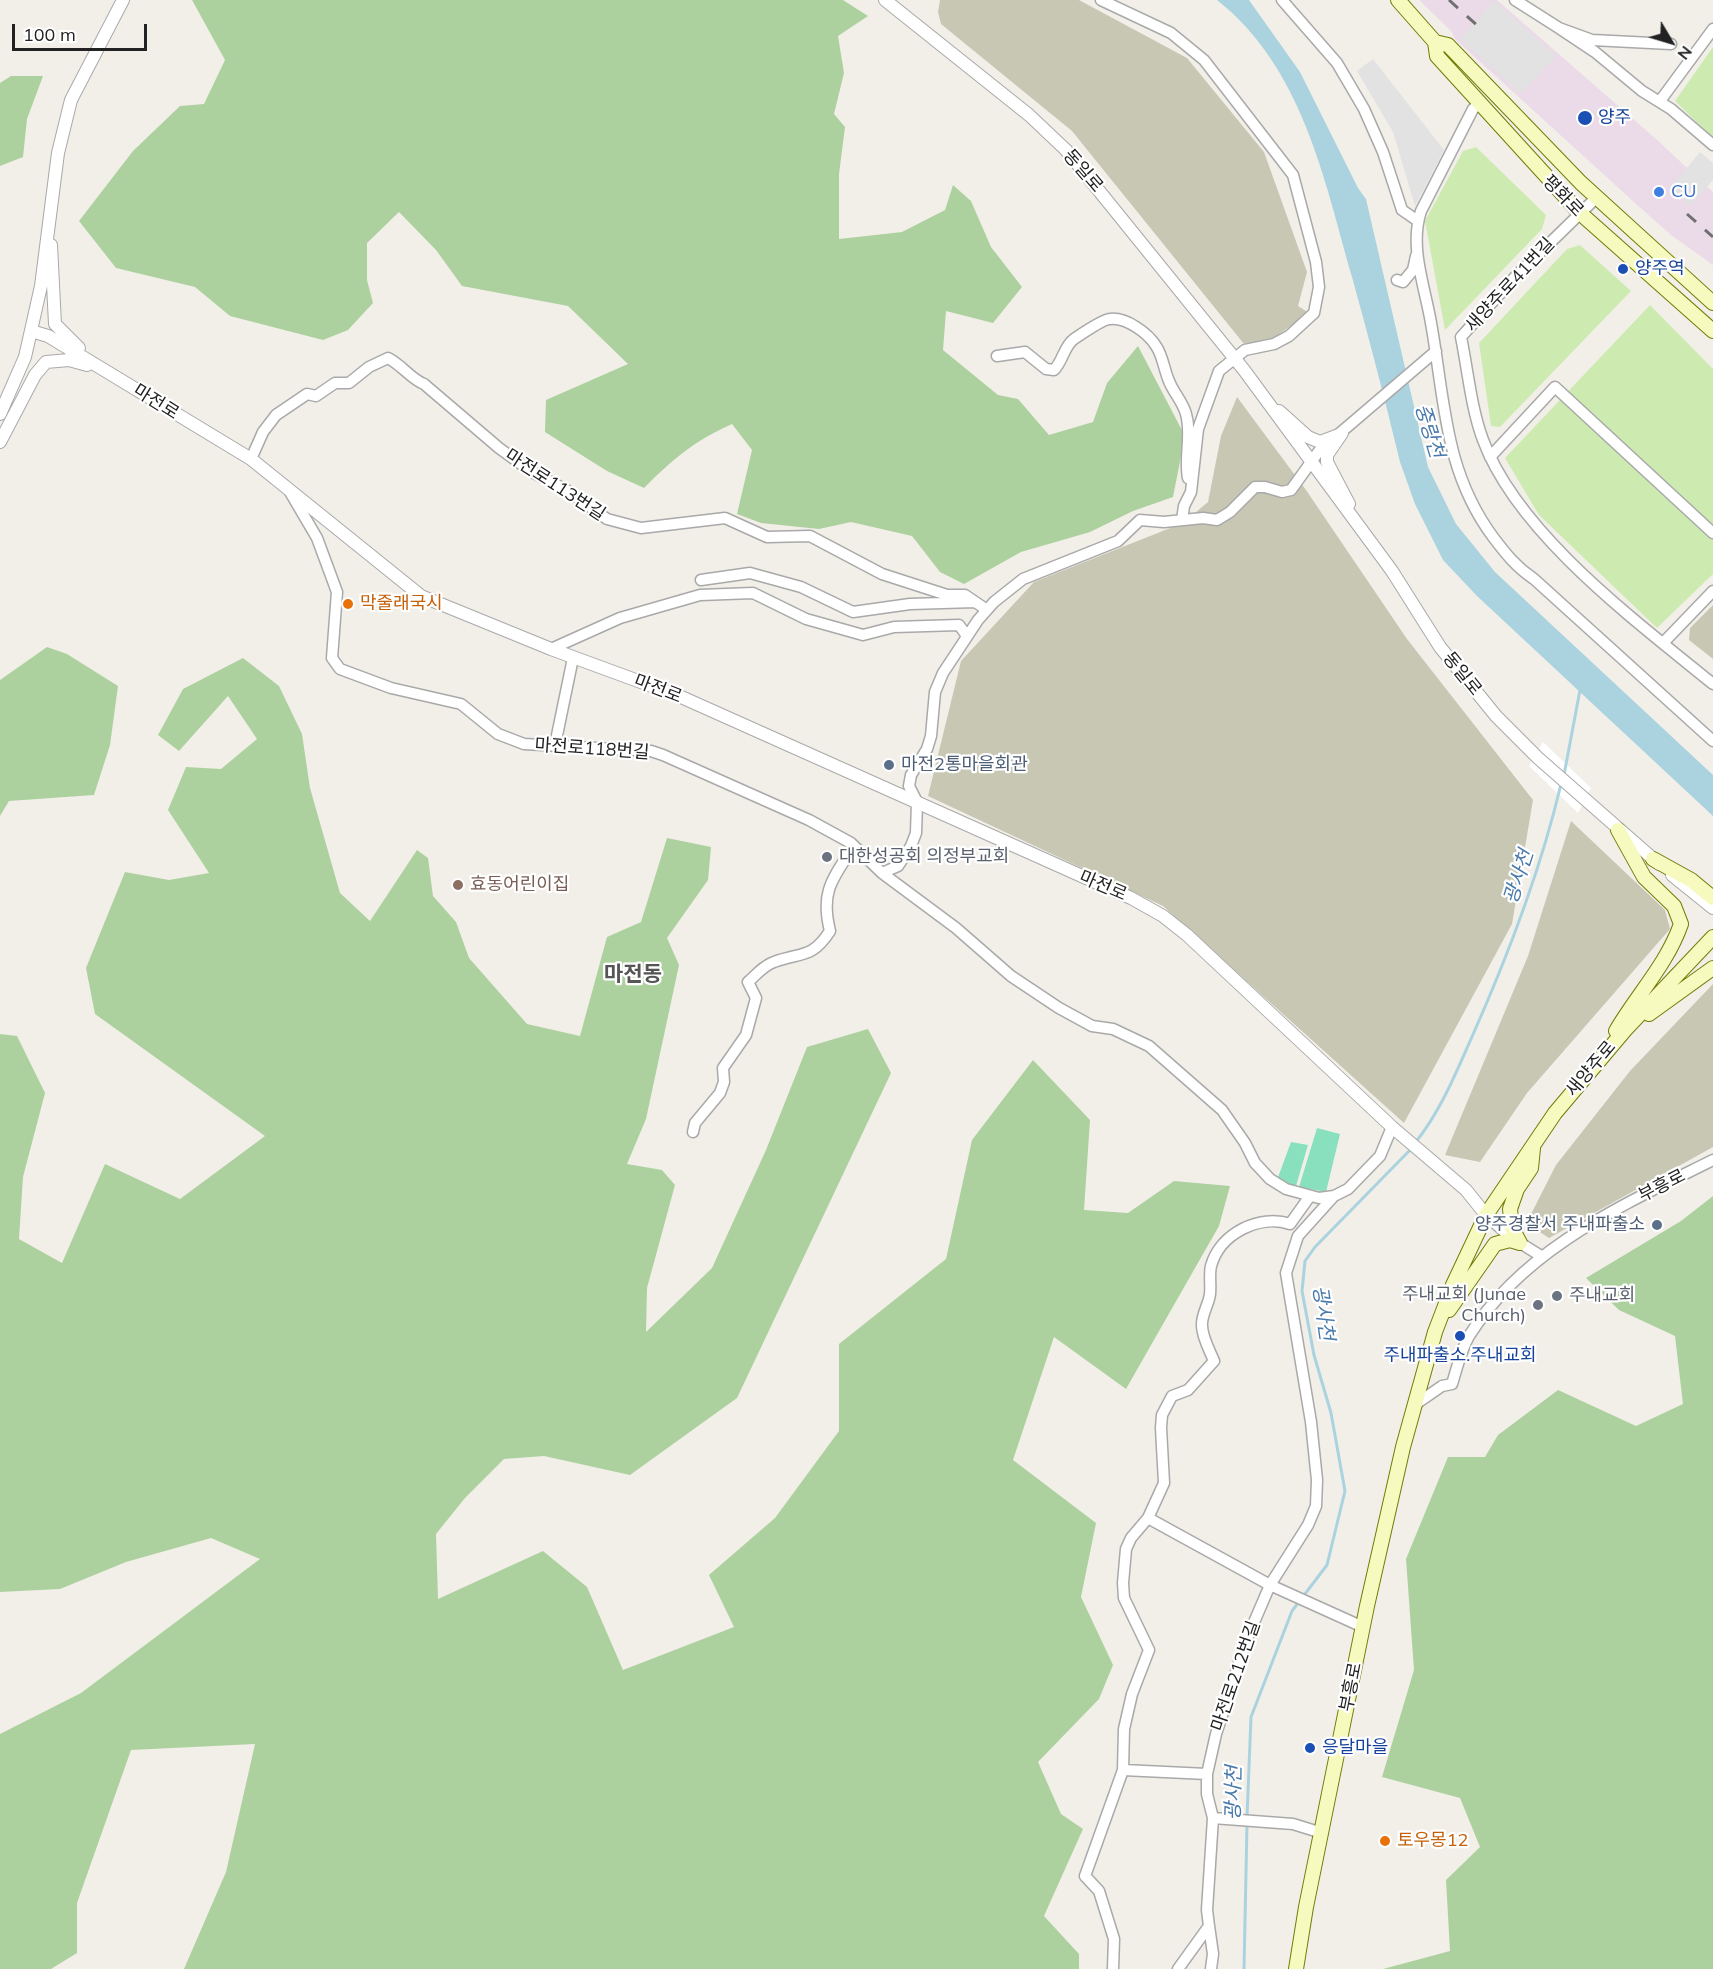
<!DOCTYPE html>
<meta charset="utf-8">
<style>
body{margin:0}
#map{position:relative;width:1713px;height:1969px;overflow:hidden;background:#f2efe9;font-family:Mulish,sans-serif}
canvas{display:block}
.north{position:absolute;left:1641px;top:12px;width:60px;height:60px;-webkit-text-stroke:4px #fff;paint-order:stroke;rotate:128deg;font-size:16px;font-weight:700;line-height:24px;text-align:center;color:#222}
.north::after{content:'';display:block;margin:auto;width:21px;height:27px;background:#222;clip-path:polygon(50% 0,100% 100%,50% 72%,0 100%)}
.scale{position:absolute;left:12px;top:24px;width:135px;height:27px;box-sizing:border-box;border:3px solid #222;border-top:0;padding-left:8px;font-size:18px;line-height:21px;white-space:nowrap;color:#222;-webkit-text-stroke:4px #fff;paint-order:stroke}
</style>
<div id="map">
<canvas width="1713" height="1969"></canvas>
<div class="north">N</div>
<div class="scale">100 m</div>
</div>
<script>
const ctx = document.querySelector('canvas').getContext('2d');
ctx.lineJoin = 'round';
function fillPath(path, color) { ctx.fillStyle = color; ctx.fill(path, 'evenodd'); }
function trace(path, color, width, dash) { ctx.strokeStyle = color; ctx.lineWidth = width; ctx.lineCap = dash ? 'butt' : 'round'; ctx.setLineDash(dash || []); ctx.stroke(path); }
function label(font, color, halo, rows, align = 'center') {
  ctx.font = font + ' Mulish,"Noto Sans KR",sans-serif'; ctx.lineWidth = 4.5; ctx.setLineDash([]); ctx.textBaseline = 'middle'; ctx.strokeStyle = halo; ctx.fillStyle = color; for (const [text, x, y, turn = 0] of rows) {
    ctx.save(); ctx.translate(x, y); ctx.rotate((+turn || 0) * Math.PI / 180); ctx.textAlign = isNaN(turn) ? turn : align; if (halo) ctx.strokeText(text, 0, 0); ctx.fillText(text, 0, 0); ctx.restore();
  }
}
fillPath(new Path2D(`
 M1419,0H1497L1656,139L1713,192V265L1671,235L1635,203L1455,39L1452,32Z`), '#ebdbe8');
fillPath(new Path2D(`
 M940,0H1079L1187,58L1264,152L1307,272L1298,306L1309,313L1271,340L1244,344L1072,131L941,24L938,12Z
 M1237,397L1306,490L1407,639L1533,800L1512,924L1404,1123L1163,906L928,796L961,661L1034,582L1183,523L1208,502L1221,436Z
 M1713,605V659L1689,640L1690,628Z
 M1571,821L1665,910L1670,929L1527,1093L1480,1162L1445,1155L1528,956Z
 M1713,984V1147L1549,1238L1529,1225V1218L1556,1165L1630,1071Z`), '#c7c7b4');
fillPath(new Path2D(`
 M1713,47V138L1675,101Z
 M1476,147L1546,215L1542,229L1445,330L1425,221L1463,151Z
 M1580,245L1631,291L1500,427L1491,426L1479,343L1567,249Z
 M1650,305L1713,369V574L1657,628L1539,515L1505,458Z`), '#cdebb0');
fillPath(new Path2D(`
 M192,0H843L868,16L838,36L844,73L834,114L845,127L839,174V239L902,232L945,210L953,185L971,201L991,247L1022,287L993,323L946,311L943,350L998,395L1018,399L1049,435L1093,422L1107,383L1138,346L1185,436L1173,497L1133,511L1090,532L1021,552L964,584L940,572L912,536L851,522L819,529L761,523L737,514L752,450L732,424C694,441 673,459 644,488L607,471L545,432L546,400L628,364L568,306L462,286L436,250L399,212L367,243V280L373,303L348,330L323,340L230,316L195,287L116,268L79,221L133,151L180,106L204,104L225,60Z
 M11,76H43L27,119L23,157L0,166V83Z
 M47,647L67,654L118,686L110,745L94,795L9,801L0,816V680Z
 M243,658L279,686L302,734L310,788L340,893L370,921L417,850L428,858L433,896L456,922L469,958L527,1024L580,1036L607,937L641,922L667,838L711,847L708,880L667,938L679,965L646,1119L627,1164L662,1170L675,1185L647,1288L646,1332L712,1268L766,1150L807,1047L868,1029L891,1073L737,1398L630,1475L544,1456L504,1459L465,1498L436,1534L438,1599L543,1551L587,1587L623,1670L734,1627L709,1575L775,1518L839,1431V1344L946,1259L972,1140L1033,1060L1090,1120L1084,1210L1128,1213L1174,1181L1230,1186L1219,1226L1126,1389L1054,1337L1013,1460L1096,1523L1081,1597L1113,1665L1099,1699L1038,1762L1061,1814L1083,1829L1044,1916L1079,1954V1969H184L226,1872L255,1744L131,1750L77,1903V1953L51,1969H0V1734L81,1693L260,1559L211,1538L126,1562L60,1589L0,1592V1034L17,1036L45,1093L23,1177L19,1239L62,1263L105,1164L180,1199L265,1136L95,1014L86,968L125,872L169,880L209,873L168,810L186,767L221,769L257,739L228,696L179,751L158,735L183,689Z
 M1713,1196V1969H1383L1450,1951L1446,1880L1480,1847L1460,1798L1382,1777L1414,1670L1406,1559L1448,1457H1485L1498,1435L1558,1390L1636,1426L1683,1404L1675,1336L1619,1310L1586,1278L1681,1221Z`), '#add19e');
fillPath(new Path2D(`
 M1317,1128L1340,1134L1326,1192L1299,1187Z
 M1291,1142L1308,1145L1296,1186L1277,1180Z`), '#88e0be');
fillPath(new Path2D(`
 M1494,1L1556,56L1521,94L1460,39Z
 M1373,59L1444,150L1415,206L1393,132L1357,71Z
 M1700,152L1713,163V180L1690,206L1670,188Z`), '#e2e2e2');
fillPath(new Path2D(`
 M1217,0H1249L1300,72L1358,188L1366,199L1428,467L1456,524L1495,572L1713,775V816L1477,596L1443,560L1415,504L1400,462C1385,400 1369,338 1352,277C1324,178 1302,67 1217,0Z`), '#aad3df');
fillPath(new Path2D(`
 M1543,742L1591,788L1578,813L1529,766Z`), '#fff');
trace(new Path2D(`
 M1564,775L1580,690
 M1415,1143C1440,1112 1455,1075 1471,1039C1508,956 1540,873 1561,784
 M1247,1817L1251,1717L1292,1611L1327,1565L1345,1491L1331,1413L1314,1355L1302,1291L1305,1261L1315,1247L1411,1149
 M1244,1969L1247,1824`), '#aad3df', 3);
const minor = new Path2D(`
 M1101,0L1171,33L1204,60L1293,175L1316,262L1319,287L1314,313L1289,336L1274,344L1245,350L1219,371L1198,429L1191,492L1184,506L1182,520
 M1282,0L1337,63L1364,109L1383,152L1402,210L1418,221
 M1515,0L1559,28L1592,40L1671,44
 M1559,28L1595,52L1642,91L1671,109L1713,145
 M1660,101L1713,29
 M1479,104L1473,109L1421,211C1409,247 1425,287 1431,323C1445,401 1444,471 1493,537C1506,554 1516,567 1534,579L1713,741
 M1596,198L1515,277L1461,337C1468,371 1471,408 1483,440C1518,534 1636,621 1713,684
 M1397,280L1403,282L1413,270L1416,256
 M997,356L1025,352L1046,369L1054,370C1063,361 1064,346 1074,339C1080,335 1103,319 1110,319C1126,317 1148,333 1156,346C1163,356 1164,370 1169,381C1173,392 1183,402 1186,414C1192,434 1184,457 1188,478
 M1490,457L1555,387L1713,533
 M251,459L263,432L276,415L307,394L316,396L335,383H349L369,367L388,358C403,366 411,379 424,384L499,448L532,472L568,491L607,519L641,528L725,518L767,537L810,536L882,574L947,595H965L987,610
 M290,492L317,538L337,592L332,658L340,669L391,688L461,704L498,734L524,744L651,751L663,755L809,820L851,843L882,873L956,928L1011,976L1059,1008L1092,1026L1113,1029L1149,1046L1222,1110L1245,1143L1255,1163L1270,1179L1286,1189L1319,1198L1334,1196L1348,1189L1380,1156L1392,1127
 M701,580L750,573L801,587L853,612L910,604L975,602
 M1663,643L1713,591
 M551,649L620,618L700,595L753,593L806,619L863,635L894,627L959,625L967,636
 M555,745L573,658
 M882,873L898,866L911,846L916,833L917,802L909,786L911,775L927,749L931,736L935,692L943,673L978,620L994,602L1023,579L1118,541L1140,520L1164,522L1203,518L1217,520L1230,512L1255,487H1265L1282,492L1291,490L1319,451L1436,351
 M693,1132L695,1123L720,1093L724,1082L723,1068L746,1035L756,998L748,982C756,975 764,965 774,962C801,952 812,959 830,931C820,891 833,878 854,846
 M1486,1215L1509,1236L1541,1256
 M1413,1406L1442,1386L1452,1384C1457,1368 1461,1350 1469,1336C1524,1248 1623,1205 1713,1160
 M1148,1518L1270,1585L1363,1627
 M1123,1770L1207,1774
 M1213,1818L1293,1824L1322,1833
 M1209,1926L1213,1954L1211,1969
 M1113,1969L1114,1939L1099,1891L1085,1876L1123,1770L1124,1729L1132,1694L1149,1650L1124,1598L1123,1583L1126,1549L1131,1538L1148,1518L1164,1483L1161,1428L1162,1415L1172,1396L1188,1390L1214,1361C1210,1351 1202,1337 1202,1326C1201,1315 1209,1304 1210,1294C1211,1285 1209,1274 1211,1266C1220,1233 1260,1214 1290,1224L1310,1196
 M1178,1969L1209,1926L1207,1910L1213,1818L1207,1794V1774L1216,1734L1246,1641L1270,1585L1308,1525L1316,1506L1317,1480L1311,1422L1286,1273L1298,1236L1334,1196`);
const tertiary = new Path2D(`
 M885,0L1029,115L1066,150L1244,370L1392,571L1440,647L1496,716L1538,758L1659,864
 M51,245L55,324L79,348
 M31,331L48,336L251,459L421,596L551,649L679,696L1131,898L1163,916L1187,935L1392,1127L1466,1190L1486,1215
 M1279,411L1308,437L1320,442L1341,434
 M0,414L25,357L41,286L58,153L71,100L123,0
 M1342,433L1327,455V462L1349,504
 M0,442L35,375L46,362L69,360L87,365
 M1672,875L1713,908`);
const secondary = new Path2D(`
 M1398,0L1435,42L1437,56L1580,213L1713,331
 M1435,42L1448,45L1581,183L1713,303
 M1653,859L1691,880L1713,898
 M1649,1014L1713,968
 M1616,1031C1637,995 1667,964 1681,924L1674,906L1644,877L1618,830
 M1520,1243L1512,1228L1510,1209L1517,1189L1531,1168L1533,1148
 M1449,1310L1495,1244L1510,1240L1520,1243
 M1296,1969L1306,1907L1367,1606L1403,1447L1435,1332L1453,1285L1486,1215L1555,1113L1625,1030L1713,937`);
trace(minor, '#a9a9a9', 13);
trace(tertiary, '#a9a9a9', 14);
trace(secondary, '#707d05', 16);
trace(minor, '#fff', 10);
trace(tertiary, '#fff', 12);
trace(secondary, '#f7fabf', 14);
trace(new Path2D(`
 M1449,0L1478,26
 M1687,214L1713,237`), '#707070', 3, [12, 12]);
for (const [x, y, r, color] of [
 [1585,118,8,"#1a4fb4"],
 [1659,192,6,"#3f7fe0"],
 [1623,269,6,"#1a4fb4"],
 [348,604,6,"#e8710a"],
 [889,765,6,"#5c6f8a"],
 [827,857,6,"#6b7280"],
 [458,885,6,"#8d6e63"],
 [1657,1225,6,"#5c6f8a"],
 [1557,1296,6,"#6b7280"],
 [1538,1305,6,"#6b7280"],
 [1460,1336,6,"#1a4fb4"],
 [1310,1748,6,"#1a4fb4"],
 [1385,1841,6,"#e8710a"]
]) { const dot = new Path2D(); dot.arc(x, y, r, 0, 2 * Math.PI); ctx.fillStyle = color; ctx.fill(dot); trace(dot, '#fff', 2); }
label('18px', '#164399', '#fff', [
 ["양주",1598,118],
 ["양주역",1635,269],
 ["주내파출소.주내교회",1460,1356,"center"],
 ["응달마을",1322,1748]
], 'left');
label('18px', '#222', '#fff', [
 ["동일로",1083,171,49],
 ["평화로",1563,196,46],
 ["새양주로41번길",1510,285,-47],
 ["마전로",156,402,32],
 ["마전로113번길",555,485,33],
 ["동일로",1462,674,51],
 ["마전로",658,689,21],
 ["마전로118번길",592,749,4],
 ["마전로",1103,886,23],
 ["새양주로",1591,1069,-50],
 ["부흥로",1662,1186,-27],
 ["마전로212번길",1236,1676,-71],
 ["부흥로",1351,1687,-79]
]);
label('18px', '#366cbe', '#fff', [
 ["CU",1671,192]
], 'left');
label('18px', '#c56008', '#fff', [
 ["막줄래국시",360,604],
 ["토우몽12",1397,1841]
], 'left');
label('18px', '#4e5e75', '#fff', [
 ["마전2통마을회관",901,765],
 ["양주경찰서 주내파출소",1645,1225,"right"]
], 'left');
label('18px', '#5b616d', '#fff', [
 ["대한성공회 의정부교회",839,857],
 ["주내교회 (Junae",1526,1295,"right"],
 ["Church)",1526,1316,"right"],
 ["주내교회",1569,1296]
], 'left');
label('18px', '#785e54', '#fff', [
 ["효동어린이집",470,885]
], 'left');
label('italic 20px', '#4a7aab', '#fff', [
 ["중랑천",1429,431,73],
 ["광사천",1519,877,-72],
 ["광사천",1323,1313,82],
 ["광사천",1234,1793,-89]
]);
label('bold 21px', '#555', '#fff', [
 ["마전동",633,975]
]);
</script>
